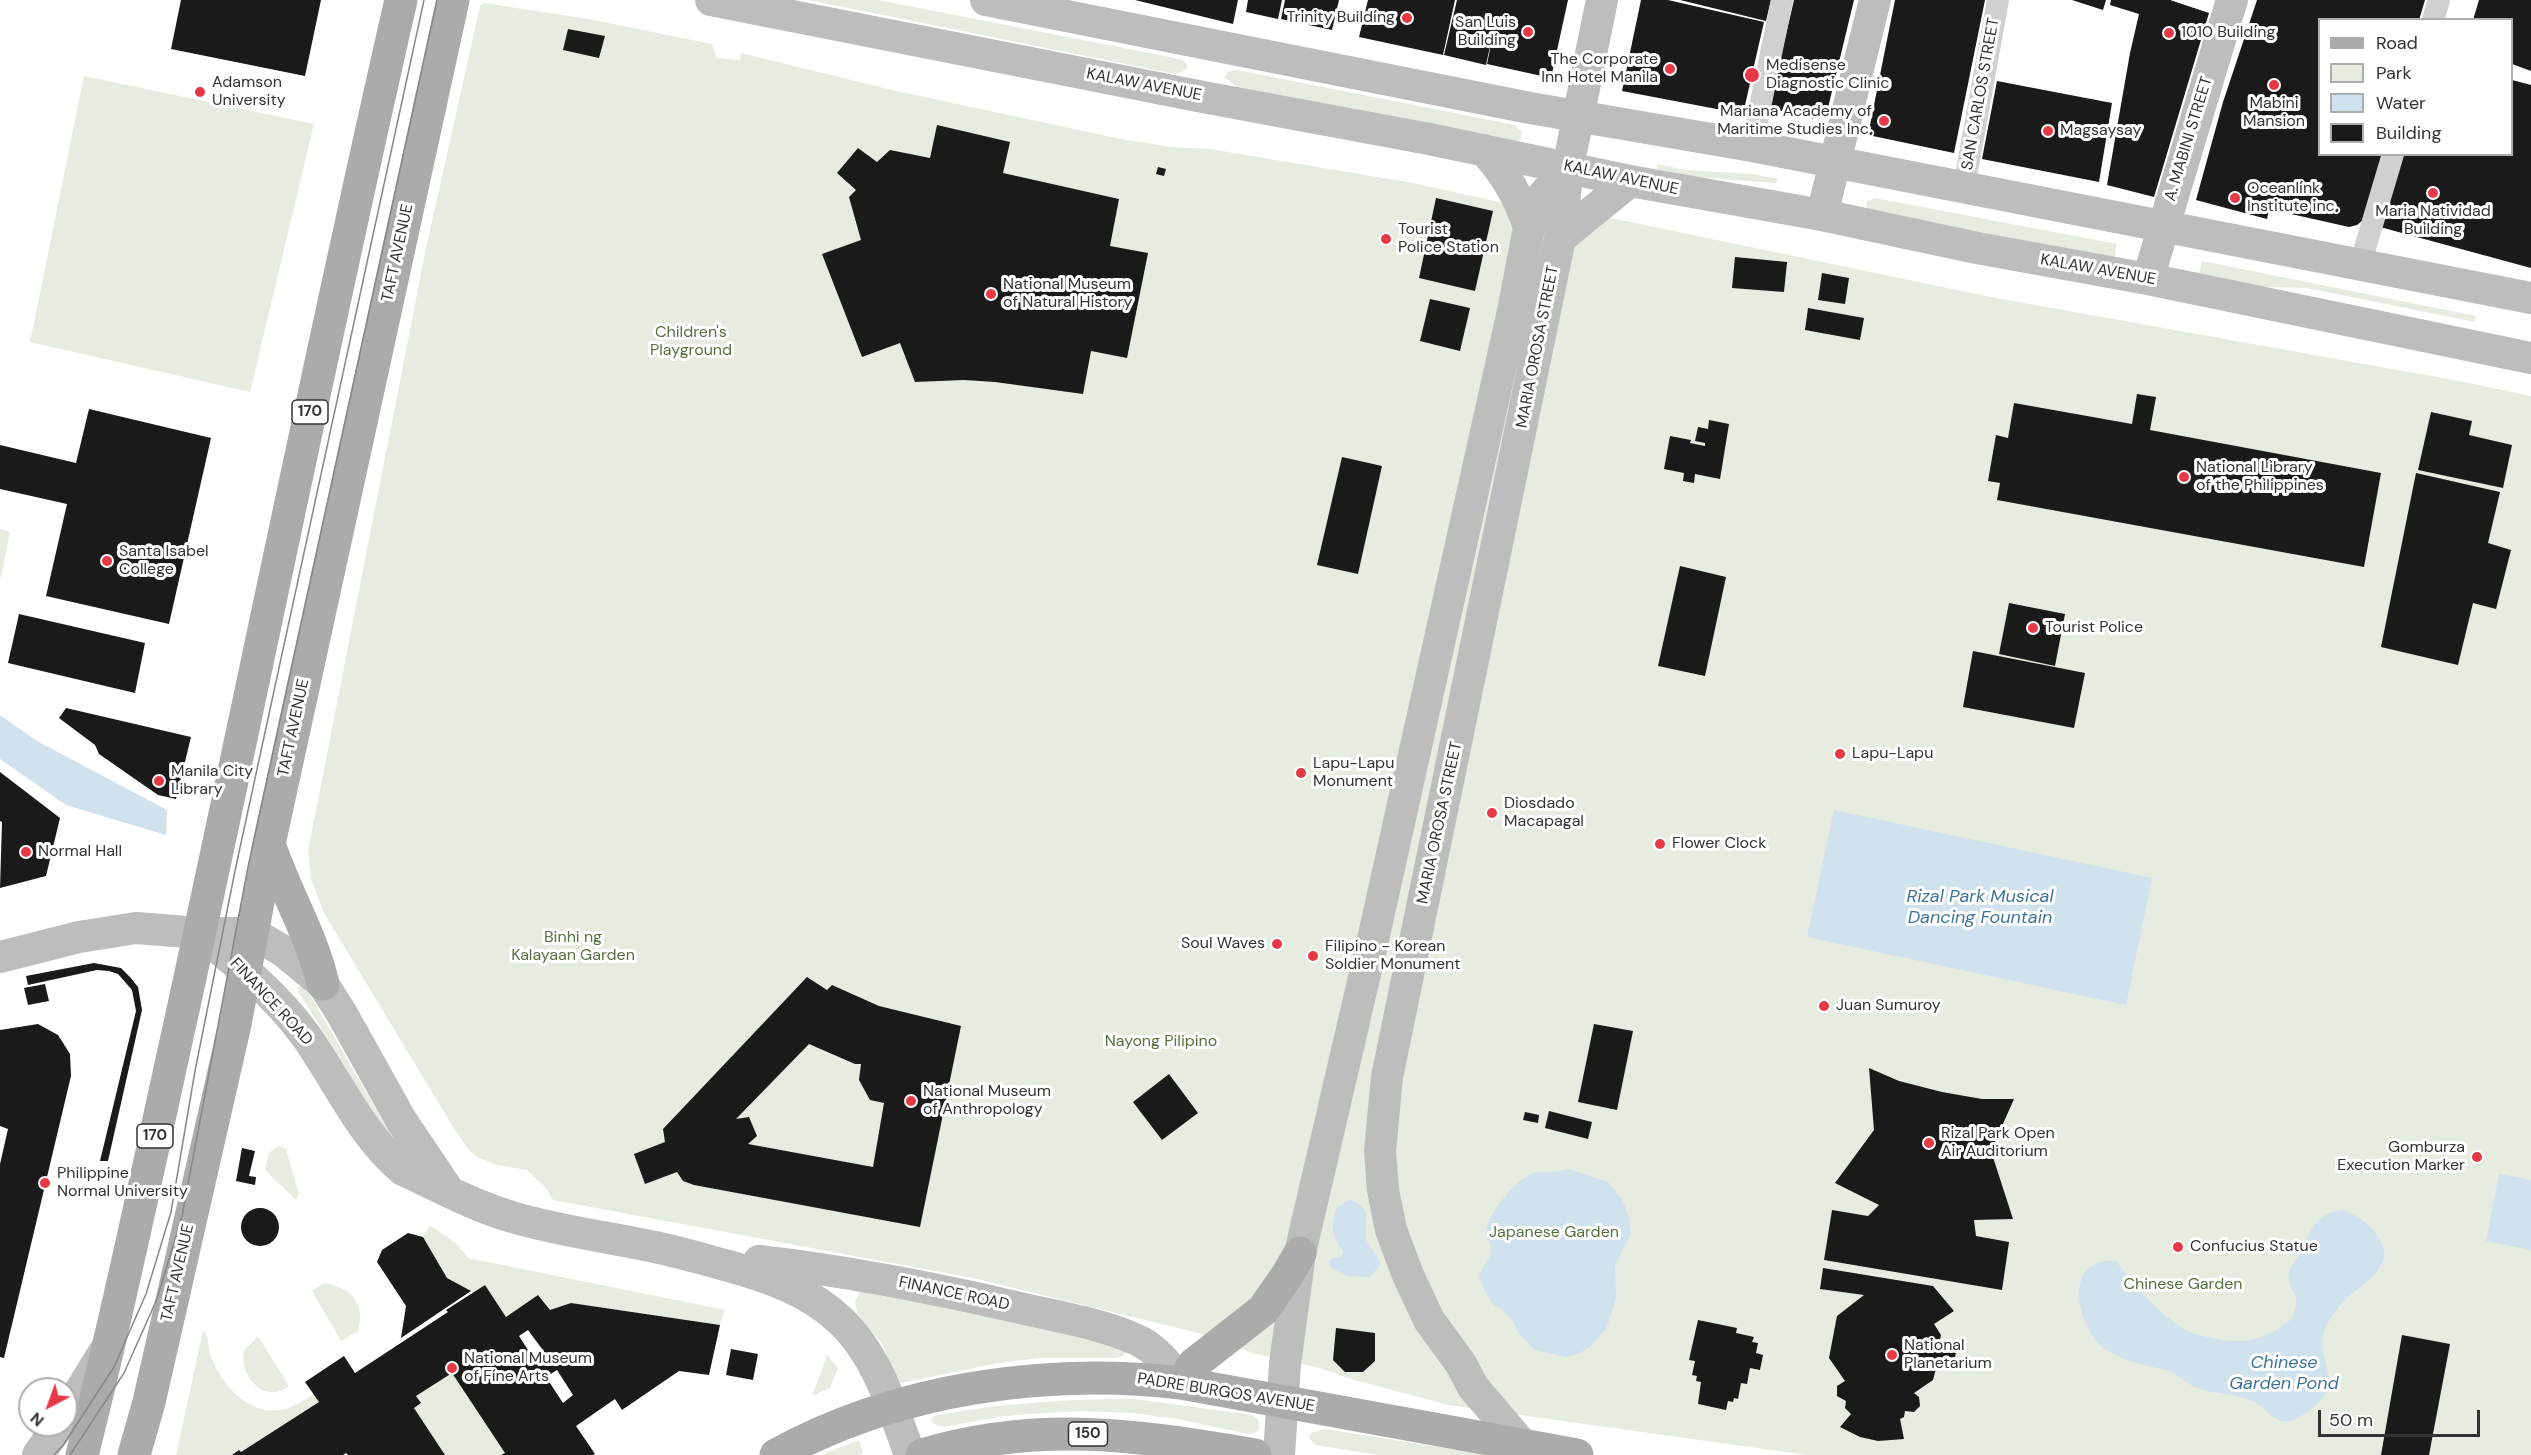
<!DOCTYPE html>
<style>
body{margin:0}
#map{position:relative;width:2531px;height:1455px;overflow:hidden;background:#fff;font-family:"DM Sans",sans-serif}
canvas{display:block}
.legend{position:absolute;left:2318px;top:18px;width:195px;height:138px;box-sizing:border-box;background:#fff;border:2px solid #adadad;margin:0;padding:8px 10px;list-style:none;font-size:18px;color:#333}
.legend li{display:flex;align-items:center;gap:12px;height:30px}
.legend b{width:30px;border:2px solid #adadad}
.north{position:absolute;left:18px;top:1377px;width:60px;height:60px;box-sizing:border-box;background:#fff;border:2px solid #adadad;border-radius:50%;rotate:221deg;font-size:16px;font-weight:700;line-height:24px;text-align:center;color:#333}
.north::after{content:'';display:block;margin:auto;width:21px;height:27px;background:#e63946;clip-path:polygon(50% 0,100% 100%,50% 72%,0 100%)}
.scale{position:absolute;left:2318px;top:1410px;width:162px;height:27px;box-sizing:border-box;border:3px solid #333;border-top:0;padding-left:8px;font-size:18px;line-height:21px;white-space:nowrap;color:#333;-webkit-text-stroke:4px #fff;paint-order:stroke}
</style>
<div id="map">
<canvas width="2531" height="1455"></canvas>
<ul class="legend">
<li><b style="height:8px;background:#ababab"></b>Road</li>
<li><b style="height:16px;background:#e6ecdf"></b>Park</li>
<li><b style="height:16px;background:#cfe2ee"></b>Water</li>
<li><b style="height:16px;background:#1a1a1a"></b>Building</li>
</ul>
<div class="north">N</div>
<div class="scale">50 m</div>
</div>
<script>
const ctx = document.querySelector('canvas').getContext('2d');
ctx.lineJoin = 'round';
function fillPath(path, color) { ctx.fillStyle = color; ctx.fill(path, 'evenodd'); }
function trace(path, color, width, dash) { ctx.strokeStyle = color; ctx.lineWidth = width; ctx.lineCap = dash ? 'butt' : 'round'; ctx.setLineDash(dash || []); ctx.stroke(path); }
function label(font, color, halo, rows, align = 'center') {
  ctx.font = font + ' "DM Sans",sans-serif'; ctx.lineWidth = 6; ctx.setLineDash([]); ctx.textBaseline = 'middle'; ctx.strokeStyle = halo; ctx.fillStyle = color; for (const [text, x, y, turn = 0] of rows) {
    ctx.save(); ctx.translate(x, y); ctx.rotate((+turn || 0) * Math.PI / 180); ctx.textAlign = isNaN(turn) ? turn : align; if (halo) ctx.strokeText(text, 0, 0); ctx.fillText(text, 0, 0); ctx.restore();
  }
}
fillPath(new Path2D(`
 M809,0H878L1180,59L1185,62L1188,68L1182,72L1175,74Z
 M484,3L594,20L712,44L717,58L740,60L741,53L892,90L1121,139L1171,147L1210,149L1413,183L1517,206L1616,219L1991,297L2459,381L2531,396V1455H1807L1449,1405L1354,1380L1320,1368L1253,1353L1198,1333L973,1278L553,1200L546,1188L527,1170L497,1165L477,1157L468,1149L453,1127L324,913L311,879L308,851L426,248L480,6Z
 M1237,70L1515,125L1522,132L1521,139L1512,142L1237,87L1224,77L1228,72Z
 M84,76L314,124L250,392L30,342Z
 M1658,164L1685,170L1753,174L1778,179L1776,183L1693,177L1658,169Z
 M1875,198L2117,244L2114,261L1867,209L1866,202Z
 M2202,261L2476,316L2475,322L2307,288L2263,287L2198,278Z
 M0,529L10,532L1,577H0Z
 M301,986L310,995L381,1118L394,1137L393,1138L362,1100L348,1071L298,991V987Z
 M278,1146L286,1149L299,1194L296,1200L265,1170L269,1153Z
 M430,1225L457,1244L468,1258L725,1310L720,1325L571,1303L550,1310L506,1317L485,1285L473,1293L447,1278L423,1237Z
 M324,1283C351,1288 366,1302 358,1331L341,1341L312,1291Z
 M861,1290L1006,1308L1126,1352L1123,1356L1117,1358H1040L998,1363L901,1383L897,1380L882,1344L857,1313L855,1301Z
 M203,1331C210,1337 208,1348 211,1357C223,1386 250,1418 285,1409C295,1406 304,1400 314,1394L319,1402L241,1452L239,1450L232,1455H176Z
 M258,1336L289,1386C265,1405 239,1377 244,1351Z
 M827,1355L838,1368L830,1388L812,1396Z
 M452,1373L505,1453L501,1455H445L414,1408L421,1403L416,1396Z
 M1134,1399L1252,1415L1257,1418L1260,1427L1257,1432L1249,1434L1178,1419L1133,1413L1082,1411L1027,1414L997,1417L944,1427L934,1424L931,1420L933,1416C1003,1403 1063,1399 1134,1399Z
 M1324,1429L1489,1455H1378L1315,1445L1309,1438L1311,1433Z
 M859,1440L863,1453L858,1455H821Z`), '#e6ecdf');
fillPath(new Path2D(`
 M0,715L37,741L167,810L166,835L66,805L0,759Z
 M1834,810L2152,878L2126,1005L1807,937Z
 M1569,1169L1608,1182L1623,1201L1629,1217L1631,1233L1615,1266L1616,1298L1607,1327L1592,1345L1580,1353L1566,1357L1535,1350L1518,1332L1513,1321L1501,1309L1491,1303L1479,1278C1481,1269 1489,1261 1491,1253C1493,1245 1485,1239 1486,1231C1488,1213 1519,1175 1537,1172C1541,1171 1546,1173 1551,1172C1557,1172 1563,1170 1569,1169Z
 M2499,1174L2531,1180V1250L2486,1241Z
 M1351,1200C1376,1212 1362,1223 1367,1241C1370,1250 1379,1254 1380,1265L1370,1277L1347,1276L1330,1267L1329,1262L1333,1258L1342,1256L1343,1251C1331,1237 1331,1226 1336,1209L1345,1202Z
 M2343,1210C2360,1217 2371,1224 2380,1240C2395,1266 2364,1283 2348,1297C2340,1305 2331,1316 2326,1326C2317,1346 2327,1360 2329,1379C2331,1396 2309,1412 2296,1419C2275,1429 2267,1406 2250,1400C2233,1393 2213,1394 2197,1388C2185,1383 2178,1373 2166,1370C2144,1365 2121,1361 2102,1347C2091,1338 2084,1322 2081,1308C2075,1280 2085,1258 2116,1261C2135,1287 2158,1313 2185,1330C2191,1334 2200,1335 2207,1337C2244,1345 2263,1342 2293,1318C2294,1312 2297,1305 2296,1299C2296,1293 2290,1288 2289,1282C2286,1269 2295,1263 2300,1253C2312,1230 2314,1214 2343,1210Z`), '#cfe2ee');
fillPath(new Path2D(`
 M181,0H321L305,76L171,49Z
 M1135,0H1238L1233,24Z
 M1248,0H1282L1278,19L1246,12Z
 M1285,0H1339L1332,30L1281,19Z
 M1368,0H1455L1443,55L1359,37Z
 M1457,0H1568L1551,78L1487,64L1497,14L1486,65L1444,55Z
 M1641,0H1668L1764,22L1743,114L1622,91Z
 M1680,0H1771L1766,21Z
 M1794,0H1854L1826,116H1815L1814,119L1769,108Z
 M1895,0H1985L1954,153L1868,135Z
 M2072,0H2106L2103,10Z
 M2111,0H2170L2209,13L2154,197L2107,185L2130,53L2139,14L2110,5Z
 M2257,0H2425L2419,20H2319V154H2384L2362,221L2357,225L2349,227L2269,209L2267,219L2196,200L2223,102Z
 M2479,0H2531V71L2512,64V20H2473Z
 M568,29L605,36L599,58L563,50Z
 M2512,80L2531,85V268L2380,227L2399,154H2512Z
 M1997,81L2112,103L2099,182L1982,159Z
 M937,125L1010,142L1003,173L1119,199L1110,246L1148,253L1127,358L1091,351L1083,394L995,382L964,380L915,382L900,343L862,357L822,254L861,240L849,197L856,190L837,173L858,148L877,162L890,150L930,158Z
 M1158,167L1166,169L1164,176L1156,174Z
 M1436,198L1493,211L1475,291L1419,278Z
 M1735,257L1787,262L1784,292L1732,288Z
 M1822,273L1849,278L1845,304L1818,300Z
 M1430,299L1470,308L1460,351L1420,341Z
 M1808,308L1864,318L1860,340L1805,330Z
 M2137,394L2156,397L2150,430L2381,473L2364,567L1997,500L2000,483L1988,481L1996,435L2008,438L2014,403L2132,424Z
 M89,409L211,438L169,624L46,596L67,504L0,489V445L76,463Z
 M2431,412L2472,421L2469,435L2512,445L2503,488L2418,470Z
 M1709,420L1729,424L1720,479L1695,474L1694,483L1683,481L1684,473L1664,469L1670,436L1691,440L1690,443L1705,446V443L1695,441L1698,427L1708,429Z
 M1342,457L1382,466L1358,574L1317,565Z
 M2416,473L2500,492L2488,543L2511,550L2496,609L2473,603L2458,665L2381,647Z
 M1680,566L1726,577L1705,676L1658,666Z
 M2009,603L2065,614L2055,666L1999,654Z
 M19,614L145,643L135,693L8,663Z
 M1973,651L2085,673L2074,728L1963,707Z
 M66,708L191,737L176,799L158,795L99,754L95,745L59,718Z
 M0,772L60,818L46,876L0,888L2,822L0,821Z
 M94,963L121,968L130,977L138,987L142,1010L108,1161H100L136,1011L132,990L118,974L109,971L97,970L28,985L26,976Z
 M807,977L827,990L832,985L879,1006L961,1026L920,1227L694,1185L683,1181L677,1172L645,1184L634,1154L665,1142L663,1129ZM809,1044L855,1064H861L859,1080L870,1100L884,1103L873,1167L748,1144L757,1136L749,1117L736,1119Z
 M45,984L49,1001L28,1005L24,988Z
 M38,1024L58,1035L70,1054L71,1076L4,1358L0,1357V1164L8,1129L0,1126V1030Z
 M1594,1024L1633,1031L1617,1110L1578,1102Z
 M1869,1068L1899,1081L1942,1092L1982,1099H2014L1991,1151L2013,1219L1974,1220L1976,1236L2009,1242L2002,1290L1824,1260L1832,1210L1868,1216L1879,1205L1835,1183L1874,1130Z
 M1169,1074L1198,1113L1162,1140L1133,1102Z
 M1549,1111L1592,1122L1588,1139L1545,1128Z
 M1525,1112L1539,1115L1538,1123L1523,1120Z
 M242,1148L255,1151L249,1176L256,1177L255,1185L236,1181Z
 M241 1227a19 19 0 1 1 38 0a19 19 0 1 1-38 0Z
 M408,1233L423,1237L447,1278L471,1291L401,1338L406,1306L377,1262L382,1250Z
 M1823,1268L1933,1286L1954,1311L1934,1324L1941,1335L1938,1349L1956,1351L1954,1366L1938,1361L1933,1380L1914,1393L1919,1397L1920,1406L1914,1412L1905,1411L1904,1417L1900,1419L1904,1439L1878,1441L1860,1437L1840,1427L1851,1414L1845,1408L1846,1401L1837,1396V1386L1845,1381L1829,1358L1837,1316L1864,1295L1820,1289Z
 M485,1285L506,1317L538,1295L550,1310L571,1303L720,1325L709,1375L679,1371L622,1410L615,1399L576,1426L595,1454L593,1455H501L505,1453L452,1373L416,1396L421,1403L414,1408L445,1455H348L346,1453L343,1455H232L239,1450L241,1452L319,1402L305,1382L344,1356L355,1373L448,1312L446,1310ZM528,1330L545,1353L535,1361L519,1336ZM557,1370L573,1395L563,1403L546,1377Z
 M1698,1320L1737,1328L1736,1333L1754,1337L1752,1342L1758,1343L1756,1353L1763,1355L1760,1370L1750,1368L1747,1384L1741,1383L1738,1399L1734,1398L1733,1402L1728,1401L1726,1410L1698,1404L1701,1382L1696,1381L1697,1376L1692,1375L1695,1361L1689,1360Z
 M1336,1328L1375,1333V1361L1363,1372H1345L1333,1360Z
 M2402,1335L2450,1344L2429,1455H2381Z
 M731,1349L758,1354L753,1380L726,1375Z`), '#1a1a1a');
trace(new Path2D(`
 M2433,20L2439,0
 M1752,146L1782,0
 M1964,187L1998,0
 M2360,265L2393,154`), '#d0d0d0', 22);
trace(new Path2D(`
 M711,0L1203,97L1429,139L1630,181L1822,215L1977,248L2148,279L2531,358
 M986,0L1530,108L1752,146L2531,298
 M1484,150C1505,173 1520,198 1529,228
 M1822,215L1875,0
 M1560,238L1630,181
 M2148,279L2232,0
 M200,933C237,963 278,997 306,1036C338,1081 360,1134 403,1170C438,1186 474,1206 512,1217C555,1230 601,1236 645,1245C672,1250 699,1258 725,1265C768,1277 809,1290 842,1322C878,1357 893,1409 910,1455
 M0,957L79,937L136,928L200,933H253L283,951L323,984L342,1014L401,1120L448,1190
 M759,1261C847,1271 934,1288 1020,1308C1059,1317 1099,1323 1135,1339C1156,1348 1168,1365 1181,1383
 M66,1414L104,1352
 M38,1455L59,1425
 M1279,1455L1285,1364L1300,1253L1374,935L1513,311L1529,228L1538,201L1568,167
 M1531,1455L1473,1387L1461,1364L1429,1320L1408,1275L1391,1230L1383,1190L1380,1151L1387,1077L1560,238L1568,167L1602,0`), '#bdbdbd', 32);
trace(new Path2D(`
 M269,844C285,892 312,935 323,984
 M1181,1383L1194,1364L1263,1310L1288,1274L1300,1253
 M82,1455C120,1307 150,1158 183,1010C256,673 324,336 401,0
 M134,1455L149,1402L235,1024L269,844L453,0
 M776,1455C896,1389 1045,1367 1181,1383L1577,1455
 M922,1455C1039,1420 1138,1435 1255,1455`), '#ababab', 33);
trace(new Path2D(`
 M54,1455L64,1444L114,1367L146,1294L171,1212L195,1071L236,866L424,0
 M70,1455L124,1373L157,1299L182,1216L248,867L437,0`), '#888', 1.5);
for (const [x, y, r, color] of [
 [1407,18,6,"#e63946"],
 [1528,32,6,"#e63946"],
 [2169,33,6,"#e63946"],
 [1670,69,6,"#e63946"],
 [1752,75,8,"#e63946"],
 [2274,85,6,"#e63946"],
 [200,92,6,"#e63946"],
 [1884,121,6,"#e63946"],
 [2048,131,6,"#e63946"],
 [2433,193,6,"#e63946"],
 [2235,198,6,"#e63946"],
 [1386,239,6,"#e63946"],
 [991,294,6,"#e63946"],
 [2184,477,6,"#e63946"],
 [107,561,6,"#e63946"],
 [2033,628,6,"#e63946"],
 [1840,754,6,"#e63946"],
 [1301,773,6,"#e63946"],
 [159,781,6,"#e63946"],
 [1492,813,6,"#e63946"],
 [1660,844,6,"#e63946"],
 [26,852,6,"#e63946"],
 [1277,944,6,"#e63946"],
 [1313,956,6,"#e63946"],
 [1824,1006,6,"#e63946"],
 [911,1101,6,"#e63946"],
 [1929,1143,6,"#e63946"],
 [2477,1157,6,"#e63946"],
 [45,1183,6,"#e63946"],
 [2178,1247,6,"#e63946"],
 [1892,1355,6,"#e63946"],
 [452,1368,6,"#e63946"]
]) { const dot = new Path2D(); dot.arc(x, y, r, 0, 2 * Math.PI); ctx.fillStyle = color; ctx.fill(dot); trace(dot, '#fff', 2); }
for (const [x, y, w] of [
 [310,412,36],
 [155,1136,36],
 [1088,1434,39]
]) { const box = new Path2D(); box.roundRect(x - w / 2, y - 12, w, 24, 4.5); ctx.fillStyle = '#fff'; ctx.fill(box); trace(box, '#333', 1.5); }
label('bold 15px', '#333', null, [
 ["170",310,412],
 ["170",155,1136],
 ["150",1088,1434]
]);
label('16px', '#333', '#fff', [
 ["Trinity Building",1395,18,"right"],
 ["San Luis",1516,23,"right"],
 ["Building",1516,41,"right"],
 ["1010 Building",2181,33],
 ["The Corporate",1658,60,"right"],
 ["Inn Hotel Manila",1658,78,"right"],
 ["Medisense",1766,66],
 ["Diagnostic Clinic",1766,84],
 ["Adamson",212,83],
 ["University",212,101],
 ["Mabini",2274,104,"center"],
 ["Mansion",2274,122,"center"],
 ["Mariana Academy of",1872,112,"right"],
 ["Maritime Studies Inc.",1872,130,"right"],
 ["Magsaysay",2060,131],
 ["Oceanlink",2247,189],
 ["Institute inc.",2247,207],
 ["Maria Natividad",2433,212,"center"],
 ["Building",2433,230,"center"],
 ["Tourist",1398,230],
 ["Police Station",1398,248],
 ["National Museum",1003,285],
 ["of Natural History",1003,303],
 ["National Library",2196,468],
 ["of the Philippines",2196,486],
 ["Santa Isabel",119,552],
 ["College",119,570],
 ["Tourist Police",2045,628],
 ["Lapu-Lapu",1852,754],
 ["Lapu-Lapu",1313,764],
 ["Monument",1313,782],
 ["Manila City",171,772],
 ["Library",171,790],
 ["Diosdado",1504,804],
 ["Macapagal",1504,822],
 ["Flower Clock",1672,844],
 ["Normal Hall",38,852],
 ["Soul Waves",1265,944,"right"],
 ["Filipino - Korean",1325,947],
 ["Soldier Monument",1325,965],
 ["Juan Sumuroy",1836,1006],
 ["National Museum",923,1092],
 ["of Anthropology",923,1110],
 ["Rizal Park Open",1941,1134],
 ["Air Auditorium",1941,1152],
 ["Gomburza",2465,1148,"right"],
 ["Execution Marker",2465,1166,"right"],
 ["Philippine",57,1174],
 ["Normal University",57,1192],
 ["Confucius Statue",2190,1247],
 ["National",1904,1346],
 ["Planetarium",1904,1364],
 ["National Museum",464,1359],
 ["of Fine Arts",464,1377]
], 'left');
label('16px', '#333', '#fff', [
 ["KALAW AVENUE",1144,85,11],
 ["SAN CARLOS STREET",1981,94,-80],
 ["A. MABINI STREET",2189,139,-73],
 ["KALAW AVENUE",1621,178,12],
 ["TAFT AVENUE",398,253,-78],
 ["KALAW AVENUE",2098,270,10],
 ["MARIA OROSA STREET",1538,347,-79],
 ["TAFT AVENUE",294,728,-78],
 ["MARIA OROSA STREET",1440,823,-78],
 ["FINANCE ROAD",271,1002,47],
 ["TAFT AVENUE",178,1273,-77],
 ["FINANCE ROAD",954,1294,12],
 ["PADRE BURGOS AVENUE",1226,1393,9]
]);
label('16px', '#56703f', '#fff', [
 ["Children's",691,333],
 ["Playground",691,351],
 ["Binhi ng",573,938],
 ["Kalayaan Garden",573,956],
 ["Nayong Pilipino",1161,1042],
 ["Japanese Garden",1554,1233],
 ["Chinese Garden",2183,1285]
]);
label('italic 18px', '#3f7597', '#fff', [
 ["Rizal Park Musical",1980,897],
 ["Dancing Fountain",1980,918],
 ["Chinese",2284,1363],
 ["Garden Pond",2284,1384]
]);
</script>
